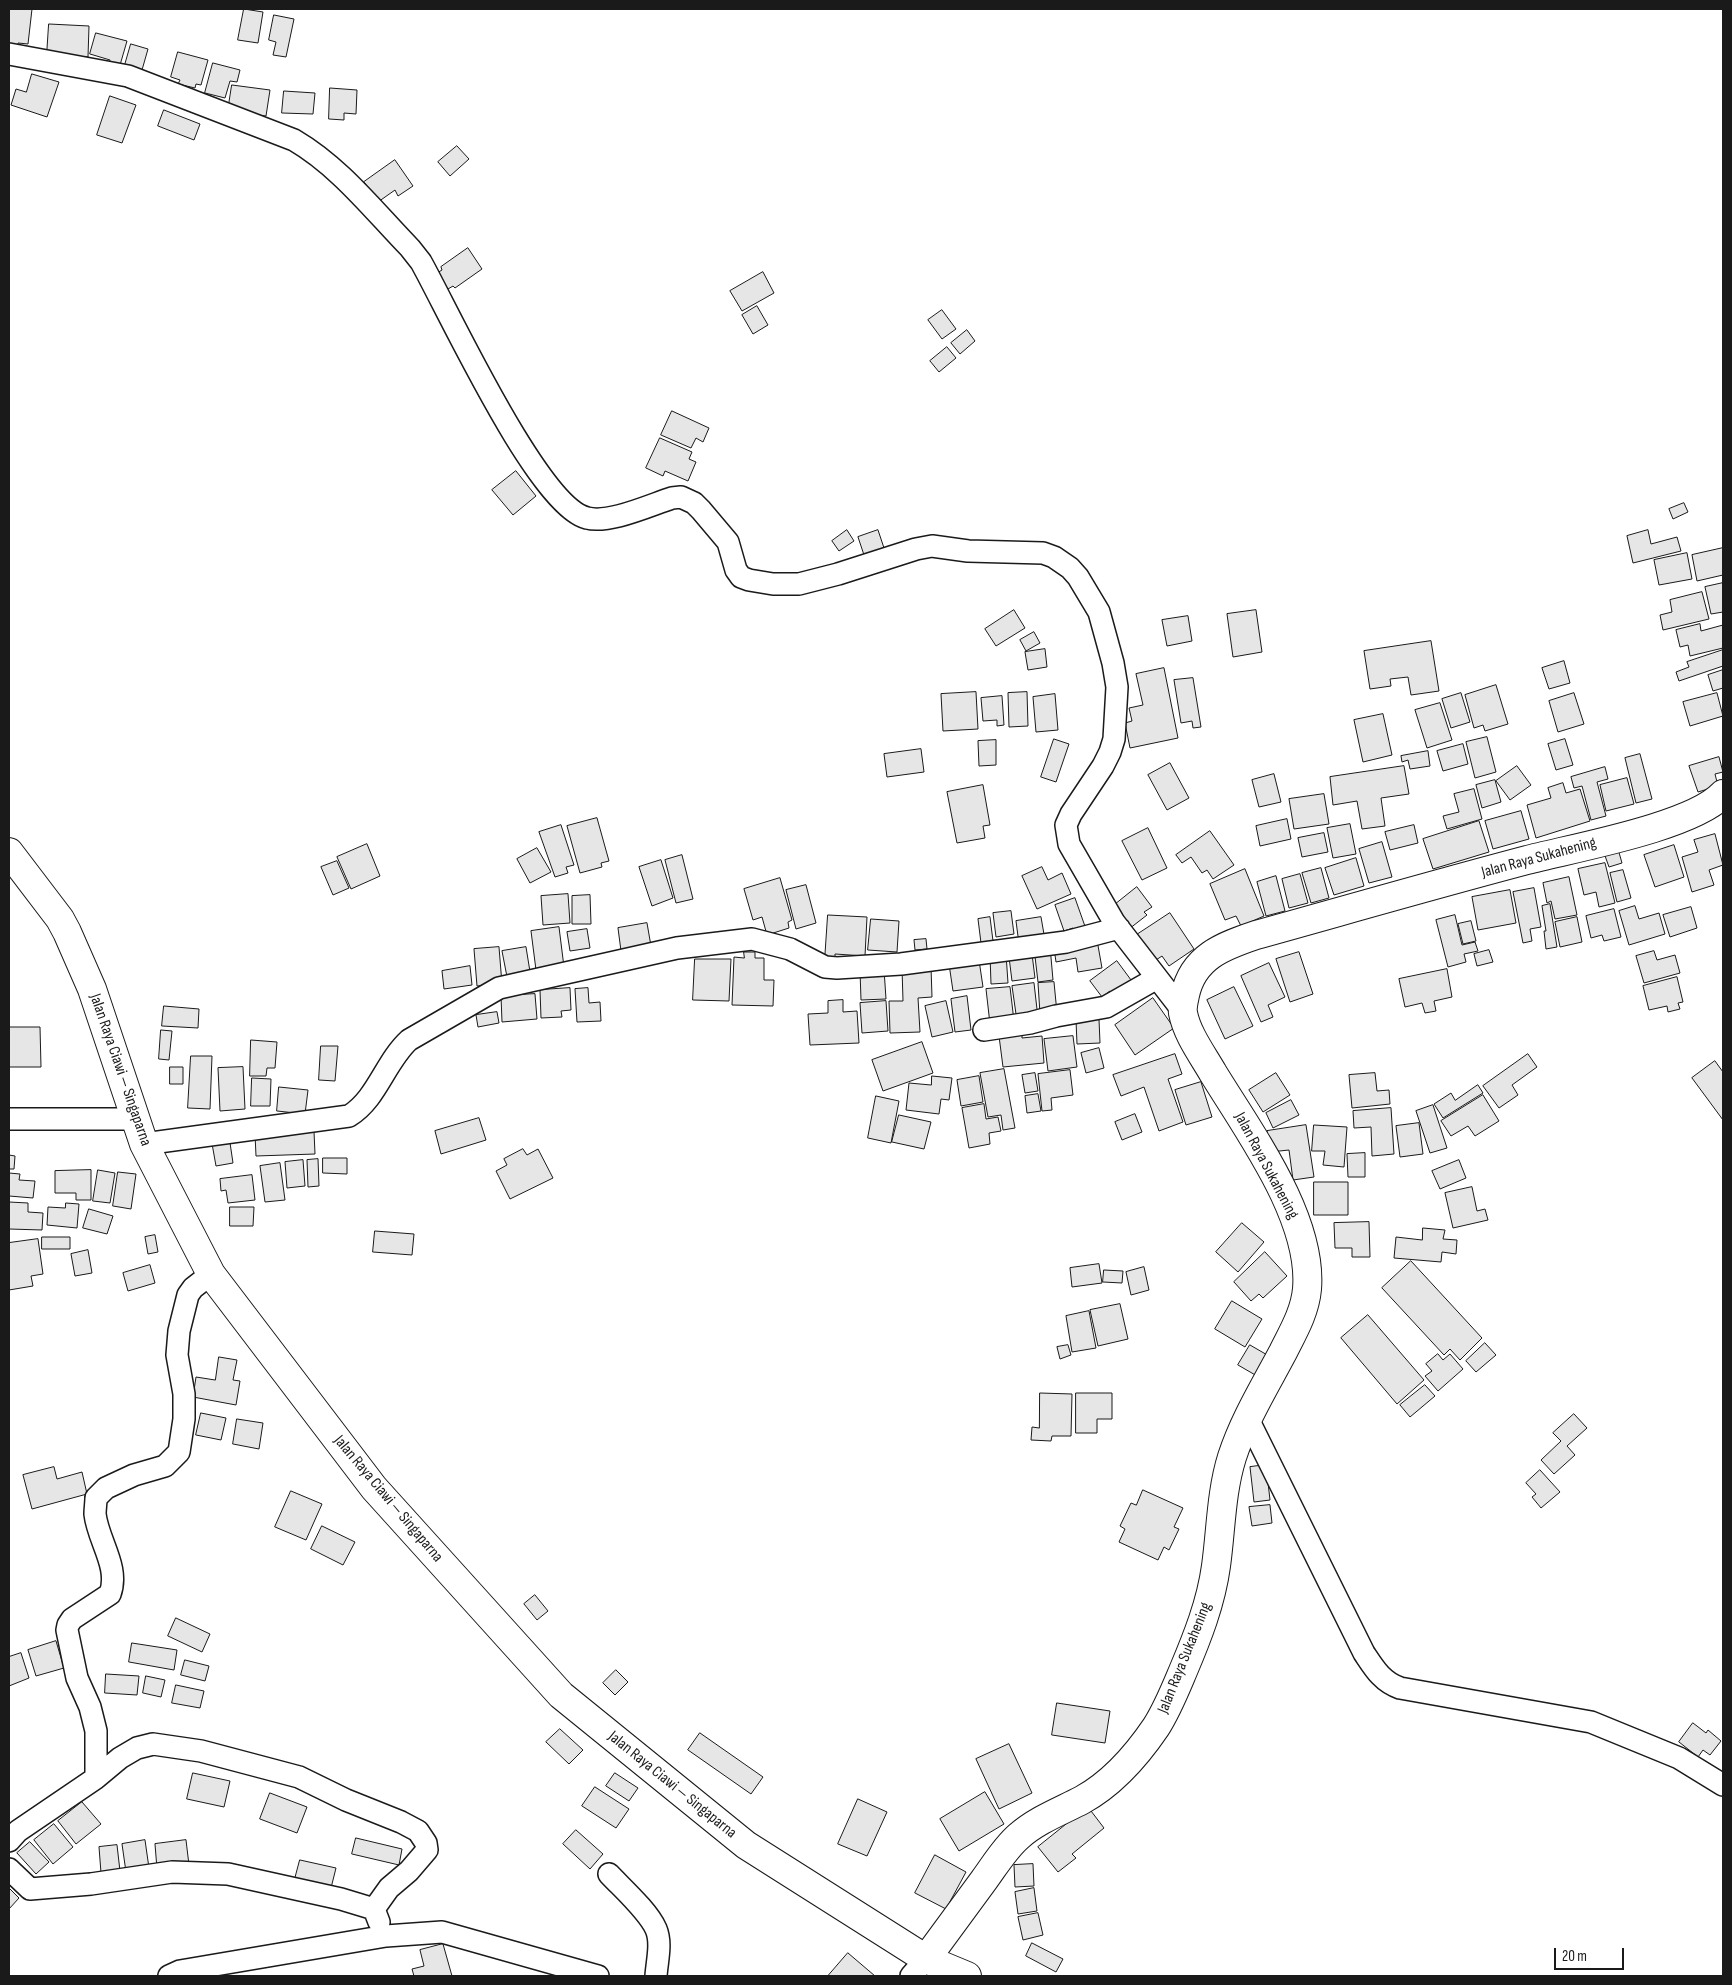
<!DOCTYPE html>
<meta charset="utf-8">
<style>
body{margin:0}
#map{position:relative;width:1732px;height:1985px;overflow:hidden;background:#fff;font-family:"Sofia Sans Condensed",sans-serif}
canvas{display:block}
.frame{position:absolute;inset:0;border:10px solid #1a1a1a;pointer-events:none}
.scale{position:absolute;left:1554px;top:1948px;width:70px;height:22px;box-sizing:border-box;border:2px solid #1a1a1a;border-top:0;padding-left:6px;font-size:15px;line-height:18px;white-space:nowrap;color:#1a1a1a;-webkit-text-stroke:4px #fff;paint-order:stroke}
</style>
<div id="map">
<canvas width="1732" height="1985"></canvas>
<div class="frame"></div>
<div class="scale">20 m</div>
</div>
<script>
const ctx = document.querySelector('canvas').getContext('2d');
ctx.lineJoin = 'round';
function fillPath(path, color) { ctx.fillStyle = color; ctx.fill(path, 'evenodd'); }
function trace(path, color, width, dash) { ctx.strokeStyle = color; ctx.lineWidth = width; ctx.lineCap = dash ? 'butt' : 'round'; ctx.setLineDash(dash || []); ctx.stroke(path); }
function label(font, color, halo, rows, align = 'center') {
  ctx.font = font + ' "Sofia Sans Condensed",sans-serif'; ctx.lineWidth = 4; ctx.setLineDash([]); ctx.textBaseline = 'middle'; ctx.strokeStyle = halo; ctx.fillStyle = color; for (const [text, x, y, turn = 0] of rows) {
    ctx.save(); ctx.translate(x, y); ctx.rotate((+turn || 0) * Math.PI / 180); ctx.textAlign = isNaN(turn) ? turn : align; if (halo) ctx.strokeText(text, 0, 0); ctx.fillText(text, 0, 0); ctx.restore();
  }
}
const building = new Path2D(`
 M9,9H32L28,44L18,43V47L9,46Z
 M244,9L263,12L258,43L238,40Z
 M274,15L294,19L286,57L273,55L276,42L269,40Z
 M49,24L89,26L88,57L47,55Z
 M96,33L127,41L118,72L108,69L110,60L90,54Z
 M131,44L148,49L142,70L125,65Z
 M178,52L208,60L201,85L196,84L195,88L178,84L180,80L171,77Z
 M213,63L240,70L237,82L230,81L225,98L205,93Z
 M32,74L59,82L47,117L11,105L16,89L26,92Z
 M232,85L270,90L266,116L228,111Z
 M330,88L357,90L356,114L344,113V120L329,119Z
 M284,91L315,93L313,114L282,113Z
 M110,96L136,105L122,143L97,135Z
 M164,110L200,124L194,140L158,126Z
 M457,146L469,159L450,176L438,162Z
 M395,160L413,186L398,196L395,190L378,202L364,182Z
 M468,248L482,269L455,288L453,286L448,289L437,273L442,270L441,267Z
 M763,272L774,293L742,311L730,291Z
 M757,306L768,325L753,334L742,315Z
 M942,310L956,329L942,339L928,320Z
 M967,330L975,341L960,354L951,343Z
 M947,347L956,358L939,372L930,361Z
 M672,411L709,428L703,442L696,438L691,448L661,435Z
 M660,438L692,452L689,459L696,462L688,481L665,471L663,476L646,468Z
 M516,471L536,496L513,515L492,490Z
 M1684,503L1688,512L1673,519L1669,509Z
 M847,530L854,541L839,551L832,541Z
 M878,530L886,554L866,561L858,537Z
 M1648,530L1651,544L1677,537L1681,551L1633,563L1627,536Z
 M1723,548V575L1697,581L1692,555Z
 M1687,553L1692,579L1659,585L1654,560Z
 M1723,583V612L1711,614L1705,587Z
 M1702,592L1709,619L1663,630L1660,615L1672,612L1670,600Z
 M1014,610L1025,628L996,646L985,629Z
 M1256,610L1262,652L1233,657L1227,614Z
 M1188,616L1192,641L1167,646L1162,620Z
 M1700,624L1701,631L1723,625V648L1690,656L1688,645L1680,647L1676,630Z
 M1034,632L1040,643L1026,651L1020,640Z
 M1431,641L1439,691L1411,695L1408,677L1390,679L1391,686L1370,689L1364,651Z
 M1045,649L1047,667L1028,670L1025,652Z
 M1723,650V666L1679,681L1676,672L1689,667L1687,662Z
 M1564,661L1570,683L1549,689L1542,668Z
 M1164,668L1178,738L1130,748L1125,723L1132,721L1129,708L1143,705L1136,674Z
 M1723,670V688L1713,691L1708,675Z
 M1193,678L1201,727L1193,728L1192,721L1181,723L1174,680Z
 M1496,685L1508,724L1485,731L1483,725L1474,728L1465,695Z
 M976,692L978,729L943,731L941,694Z
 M1027,692L1028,726L1009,727L1008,693Z
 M1461,693L1470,722L1451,728L1442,699Z
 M1574,693L1584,724L1558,732L1549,701Z
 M1717,693L1723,716L1690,726L1683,702Z
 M1055,694L1058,730L1036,732L1033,697Z
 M1002,696L1004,725L997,726V720L983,721L981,698Z
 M1440,703L1452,740L1427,748L1415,710Z
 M1383,714L1392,755L1363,762L1354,720Z
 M1487,737L1496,772L1475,778L1466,742Z
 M1054,739L1069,744L1056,782L1041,777Z
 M1565,739L1573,765L1556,770L1548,744Z
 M996,740V765L979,766L978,741Z
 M1463,744L1468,764L1443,771L1437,751Z
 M921,749L924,772L887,777L884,754Z
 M1428,751L1430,766L1410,769L1408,760L1402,762L1401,756Z
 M1640,754L1652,799L1636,803L1625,758Z
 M1719,757L1723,772L1715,774L1718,786L1698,792L1689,766Z
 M1170,763L1189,798L1167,810L1148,775Z
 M1404,766L1409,794L1381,798L1385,826L1362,829L1357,801L1333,805L1330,777Z
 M1517,766L1531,785L1510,800L1496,781Z
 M1605,767L1608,779L1597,782L1606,816L1591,820L1582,786L1574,788L1571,777Z
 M1274,774L1281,802L1259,807L1252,780Z
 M1627,778L1634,804L1606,811L1600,785Z
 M1495,780L1501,802L1482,808L1476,785Z
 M1563,783L1566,793L1580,789L1590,821L1536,838L1527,805L1551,798L1548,788Z
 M983,785L990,825L983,826L985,838L957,843L947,792Z
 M1474,789L1482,819L1447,829L1443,816L1459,812L1454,794Z
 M1324,794L1329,824L1294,829L1289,799Z
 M1521,811L1529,839L1493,849L1485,821Z
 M597,818L609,861L601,863L602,867L580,873L567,826Z
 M1287,819L1291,839L1260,846L1256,826Z
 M1479,821L1489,852L1433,869L1423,839Z
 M1350,824L1356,854L1333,858L1327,828Z
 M561,825L574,865L566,867L568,873L555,877L539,832Z
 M1414,825L1418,843L1390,850L1385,832Z
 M1148,828L1167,868L1142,880L1122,841Z
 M1210,831L1234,865L1213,879L1207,870L1202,873L1191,857L1182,863L1176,855Z
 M1324,833L1328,852L1302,857L1298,838Z
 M1715,834L1723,865L1709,870L1714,885L1692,892L1682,857L1698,852L1694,840Z
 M1382,842L1392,877L1369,883L1359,849Z
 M367,844L380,876L351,889L337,857Z
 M1674,845L1684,877L1655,887L1644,855Z
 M537,848L551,872L530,883L517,859Z
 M1618,849L1622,863L1609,867L1604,853Z
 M682,855L693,899L676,903L665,860Z
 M1356,858L1364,886L1334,895L1325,868Z
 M661,860L673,898L652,906L639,867Z
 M337,861L349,888L333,895L321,867Z
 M1605,863L1615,903L1599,907L1596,892L1584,895L1578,869Z
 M1042,867L1048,880L1062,873L1071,894L1037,909L1022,876Z
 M1321,868L1329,898L1311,903L1302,873Z
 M1245,869L1264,916L1241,926L1236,916L1225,920L1210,884Z
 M1623,870L1631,898L1617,902L1610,873Z
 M1300,874L1308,903L1289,908L1282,879Z
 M1276,876L1285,911L1266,916L1257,882Z
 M1569,877L1577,915L1555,919L1551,901L1547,903L1543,883Z
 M780,878L792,920L788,922L789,928L767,935L762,917L753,920L744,889Z
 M806,885L816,923L796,929L786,890Z
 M1137,887L1152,907L1144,912L1147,915L1129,929L1112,907Z
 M1534,888L1541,927L1530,929L1532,941L1523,943L1513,892Z
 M1510,890L1516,923L1478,930L1472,897Z
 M568,894L570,923L543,925L541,896Z
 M590,895L591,924H572V896Z
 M1075,898L1087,932L1076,936L1073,928L1064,931L1055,905Z
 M1550,904L1557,947L1546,949L1544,931H1546L1542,906Z
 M1635,906L1639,919L1659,913L1665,934L1629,945L1619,911Z
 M1691,907L1697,928L1670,937L1663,915Z
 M1614,909L1621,937L1604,941L1602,935L1591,938L1586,916Z
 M1011,911L1014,934L996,937L993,913Z
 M1170,913L1194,949L1169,966L1162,956L1150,964L1132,938Z
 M828,915L867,917L865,956L835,954V960H825Z
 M1455,915L1462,945L1475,942L1478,951L1464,954L1466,962L1448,967L1436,920Z
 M990,917L993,941L981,943L978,919Z
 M1041,917L1045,940L1019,944L1016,921Z
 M1577,917L1582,942L1560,947L1555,922Z
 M871,919L899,921L897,952L868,950Z
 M1471,921L1476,941L1463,944L1458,924Z
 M647,923L651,946L621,951L618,928Z
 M559,927L564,967L536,970L531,931Z
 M587,929L590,948L570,951L567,932Z
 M926,939L927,949L915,950L914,940Z
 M1097,940L1102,968L1078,972L1076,958L1056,962L1054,948Z
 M1050,946L1053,980L1038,982L1034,948Z
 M499,947L502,984L477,986L474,949Z
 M526,947L531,978L508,982L502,951Z
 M1489,950L1493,962L1477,966L1474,954Z
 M1654,951L1657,960L1675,955L1680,973L1644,983L1636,956Z
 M744,952H755V958H764V980H774L773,1006L732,1005L734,957L744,958Z
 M1299,952L1313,994L1290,1002L1276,959Z
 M1006,954L1008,983L991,984L990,955Z
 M1032,954L1035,978L1012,981L1009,957Z
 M695,959H731L729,1001L693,1000Z
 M979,960L983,987L953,991L949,964Z
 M1117,961L1134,984L1115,999L1110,991L1102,997L1090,981Z
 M1269,963L1285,997L1268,1005L1273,1017L1261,1022L1241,976Z
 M470,966L472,985L444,989L442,971Z
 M931,967L932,997L918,998L920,1032L890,1033L889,1001H903L902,968Z
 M884,969L886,999L861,1000L860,971Z
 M1447,969L1452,997L1434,1001L1436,1011L1425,1013L1422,1003L1405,1007L1399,979Z
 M1677,977L1683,1002L1678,1003L1680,1009L1668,1012L1667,1006L1649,1010L1643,986Z
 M1054,982L1057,1013L1040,1014L1038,983Z
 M1034,983L1038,1018L1017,1021L1012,986Z
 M1010,987L1014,1021L990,1024L986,989Z
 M1234,987L1253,1026L1225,1039L1207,1000Z
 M570,988L571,1010L561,1011L562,1017L541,1018L540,990Z
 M588,988L589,1003L600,1002L601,1021L577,1022L575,989Z
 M535,994L537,1019L502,1022L501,996Z
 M967,996L971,1030L955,1032L951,999Z
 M1153,998L1174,1028L1135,1055L1115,1025Z
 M843,1000V1012L857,1011L859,1043L810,1045L808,1014L828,1013V1001Z
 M886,1001L888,1031L862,1033L860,1003Z
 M946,1001L953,1032L932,1037L925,1006Z
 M164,1006L199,1009L198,1028L162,1026Z
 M497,1012L499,1023L478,1027L476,1015Z
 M1099,1019L1100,1043L1077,1044L1076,1020Z
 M9,1027H40L41,1067H9Z
 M161,1030L172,1031L169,1060L159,1059Z
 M1022,1033V1038L1042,1036L1044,1063L1003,1067L999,1036Z
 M1073,1036L1077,1067L1048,1071L1044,1039Z
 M251,1040L277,1042L275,1068H267L266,1076H250Z
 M922,1042L933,1073L883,1091L872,1060Z
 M321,1046H338L335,1081L319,1080Z
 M1099,1048L1104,1068L1086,1073L1081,1053Z
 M1175,1054L1182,1074L1168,1079L1183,1122L1159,1131L1144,1087L1121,1096L1113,1075Z
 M1528,1054L1537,1067L1512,1085L1518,1095L1499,1108L1483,1086Z
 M191,1056H212L210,1109L188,1108Z
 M1715,1061L1723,1072V1120L1692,1078Z
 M170,1067H183V1084H170Z
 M243,1067L245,1109L220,1111L218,1068Z
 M1004,1069L1015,1128L1003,1130L1001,1115L988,1117L980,1073Z
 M1070,1070L1073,1095L1051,1098L1052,1110L1042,1111L1038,1074Z
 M1035,1073L1038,1091L1025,1093L1022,1075Z
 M1276,1073L1290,1095L1263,1112L1249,1090Z
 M1375,1073L1377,1091L1389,1090L1390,1104L1352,1108L1349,1075Z
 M932,1076L952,1078L949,1100L941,1099L939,1114L906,1110L909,1083L931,1085Z
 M979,1076L983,1102L961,1106L957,1080Z
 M252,1078L271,1079L270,1106H251Z
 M1201,1082L1212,1117L1186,1125L1175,1090Z
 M1478,1085L1483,1093L1443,1118L1434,1104L1451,1093L1455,1100Z
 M279,1087L308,1090L305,1114L277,1111Z
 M1038,1094L1041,1111L1027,1113L1025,1096Z
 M1483,1095L1499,1121L1475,1136L1468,1126L1451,1136L1441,1121Z
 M876,1096L899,1101L891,1143L868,1138Z
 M1291,1100L1299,1115L1273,1128L1266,1113Z
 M984,1104L986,1119L998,1117L1001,1131L989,1133L990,1144L969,1148L962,1108Z
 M1433,1105L1447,1148L1430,1153L1416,1111Z
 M1391,1108L1394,1154L1372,1156L1371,1127L1354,1128L1353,1111Z
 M1135,1114L1142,1132L1122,1140L1115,1122Z
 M899,1115L931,1122L924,1149L892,1142Z
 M479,1118L486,1140L441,1154L435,1131Z
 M1419,1123L1423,1154L1400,1157L1396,1126Z
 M1306,1125L1314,1177L1293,1180L1289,1150L1270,1152L1267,1131Z
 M1314,1125L1347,1127L1344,1167L1323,1165L1325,1151H1312Z
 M314,1131L315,1154L256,1156L255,1134Z
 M229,1136L233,1163L216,1166L211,1138Z
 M523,1149L527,1155L538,1149L553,1178L510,1199L496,1171L507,1165L504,1159Z
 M1365,1153V1177H1348L1347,1154Z
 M9,1155L15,1156L14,1169H9Z
 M323,1158H347V1174L323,1173Z
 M318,1159L319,1186L308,1187L307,1160Z
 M303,1160L305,1186L287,1188L285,1162Z
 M1459,1160L1466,1178L1440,1189L1432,1171Z
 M280,1163L285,1200L265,1202L260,1166Z
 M91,1170V1200H76V1193H55V1171Z
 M98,1170L115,1173L110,1203L93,1201Z
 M118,1172L136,1174L131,1209L113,1206Z
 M9,1173L20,1174L19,1180L35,1181L33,1198L9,1196Z
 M252,1175L255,1200L228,1203L226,1190L221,1191L220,1179Z
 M1314,1182H1348V1215H1314Z
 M1472,1187L1477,1211L1485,1209L1488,1220L1453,1228L1445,1193Z
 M9,1202L28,1203V1212L43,1213L42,1230L9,1229Z
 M66,1203L79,1204L77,1228L47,1225L48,1207L65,1208Z
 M230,1207H254L253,1226H230Z
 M89,1209L113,1216L107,1234L83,1228Z
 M1369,1222L1370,1257H1352V1248H1335L1334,1223Z
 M1242,1223L1264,1242L1238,1272L1216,1252Z
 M1423,1228L1445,1230L1443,1239L1457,1240L1456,1254L1442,1252L1441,1262L1394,1258L1396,1237L1422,1240Z
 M375,1231L414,1234L412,1255L373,1252Z
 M155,1235L158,1252L148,1254L145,1237Z
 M42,1237H70V1249H42Z
 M38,1239L43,1274L31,1276L33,1286L9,1290V1243Z
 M88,1250L92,1273L75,1276L71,1254Z
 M1265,1252L1287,1276L1263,1298L1259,1294L1251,1301L1234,1282Z
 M1411,1261L1482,1338L1460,1360L1450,1349L1444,1355L1382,1288Z
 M1099,1264L1102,1283L1072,1287L1070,1268Z
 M150,1265L155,1283L128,1291L123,1273Z
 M1144,1267L1149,1290L1131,1295L1126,1272Z
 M1104,1270L1123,1271L1122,1283L1103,1282Z
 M1232,1301L1262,1319L1245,1347L1215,1329Z
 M1120,1304L1128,1339L1098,1346L1090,1310Z
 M1089,1311L1096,1348L1072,1352L1066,1316Z
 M1368,1315L1424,1380L1397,1404L1341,1338Z
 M1485,1343L1496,1355L1476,1372L1466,1361Z
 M1068,1345L1071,1355L1060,1359L1057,1347Z
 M1250,1345L1269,1356L1257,1376L1238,1365Z
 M1438,1354L1443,1360L1450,1354L1463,1369L1438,1391L1425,1376L1432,1371L1426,1364Z
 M219,1357L237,1360L233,1380L240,1381L236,1405L193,1397L196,1377L215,1380Z
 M1425,1385L1435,1396L1410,1417L1400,1405Z
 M1040,1393L1072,1394L1071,1436H1052L1051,1441L1031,1440L1032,1427L1039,1428Z
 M1076,1393H1112V1419H1097V1433H1076Z
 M201,1413L226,1418L221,1440L196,1435Z
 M1574,1414L1587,1428L1567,1446L1575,1455L1554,1474L1541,1460L1561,1441L1553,1433Z
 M237,1419L263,1423L259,1449L233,1444Z
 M1266,1465L1270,1500L1254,1502L1250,1467Z
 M54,1467L57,1479L82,1472L87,1494L32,1509L23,1475Z
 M1540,1470L1560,1492L1541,1508L1532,1497L1536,1494L1526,1483Z
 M1143,1490L1183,1508L1174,1527L1179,1529L1169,1550L1164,1547L1158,1560L1119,1542L1125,1529L1120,1526L1131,1503L1136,1505Z
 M291,1491L322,1504L306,1540L275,1527Z
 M1270,1505L1272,1523L1252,1526L1249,1507Z
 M322,1526L355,1542L343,1565L311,1549Z
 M535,1595L548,1611L537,1620L524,1604Z
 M176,1618L210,1634L202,1652L168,1636Z
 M56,1641L64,1668L36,1676L28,1650Z
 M132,1643L177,1650L174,1670L129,1662Z
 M21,1653L29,1678L9,1686V1657Z
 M185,1660L209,1666L205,1681L181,1675Z
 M616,1670L628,1682L615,1695L603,1683Z
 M106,1674L139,1676L137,1695L105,1693Z
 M146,1676L165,1680L161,1697L143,1693Z
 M176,1685L204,1691L200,1708L172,1703Z
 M1057,1703L1110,1711L1105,1743L1052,1735Z
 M1693,1723L1706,1733L1708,1730L1721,1741L1710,1755L1703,1750L1698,1757L1679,1742Z
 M560,1729L583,1750L569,1764L546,1742Z
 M700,1733L763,1777L751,1794L688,1750Z
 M1009,1744L1032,1793L999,1809L976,1759Z
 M193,1773L230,1781L224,1807L187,1799Z
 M615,1773L638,1788L629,1801L606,1786Z
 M595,1787L629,1809L616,1828L582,1806Z
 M985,1792L1004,1824L959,1851L940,1819Z
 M270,1793L307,1807L297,1833L260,1819Z
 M858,1799L887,1812L867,1856L838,1844Z
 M82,1802L101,1824L76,1844L58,1821Z
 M1088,1807L1104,1828L1072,1854L1076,1858L1058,1872L1038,1847Z
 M54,1824L73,1847L53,1864L34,1840Z
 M576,1830L603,1854L590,1869L563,1844Z
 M356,1838L402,1849L399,1865L352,1854Z
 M145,1840L149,1868L126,1872L122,1844Z
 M186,1840L189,1865L157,1869L155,1844Z
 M30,1842L49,1862L36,1874L17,1853Z
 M117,1845L120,1871L101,1873L99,1847Z
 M935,1855L966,1872L946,1909L915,1893Z
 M300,1860L336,1868L331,1888L295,1879Z
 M1033,1864L1034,1886L1015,1887L1014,1865Z
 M9,1888L19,1898L9,1909Z
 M1034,1888L1037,1911L1018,1914L1015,1892Z
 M1038,1913L1043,1935L1023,1940L1018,1917Z
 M1032,1943L1063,1959L1056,1972L1026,1956Z
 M443,1944L452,1976H414L412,1969L424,1966L420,1950Z
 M848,1953L875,1976H828Z`);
fillPath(building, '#e6e6e6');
trace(building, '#1a1a1a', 1);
const street = new Path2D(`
 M9,54L128,76L294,140C340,167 373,210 410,248L421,262C449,312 538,506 587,518C609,524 650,505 672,498L681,497L694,503L701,510L728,542L736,570L741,577L749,580L773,584H799L838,574L916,549L932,546L968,551L1043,553L1054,557L1070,568L1078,577L1099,612L1113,663L1117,687L1114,739L1110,752L1103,766L1071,814L1066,825L1069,844L1114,922L1182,1010
 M984,1030L1030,1023L1056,1016L1106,1007L1157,978
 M9,1119H135
 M144,1144L349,1116C377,1099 385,1062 409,1040L499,988L677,948L752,939L790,949L825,967L837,968L901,964L1066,942L1119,928
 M1248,1419L1364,1653C1374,1668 1382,1682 1400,1688L1591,1722L1679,1758L1723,1785
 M96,1778V1731L90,1707L77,1678L67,1630L68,1625L72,1619L110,1594C120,1567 98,1541 95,1514C95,1509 96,1503 96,1498L106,1488L134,1475L165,1466L179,1452L184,1419V1394L177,1355L179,1331L188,1295L193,1288L211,1274
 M9,1841L18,1831L96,1778L120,1758L137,1748L153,1744L201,1751L299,1777L346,1800L401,1822L418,1831L426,1843L427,1850L409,1871L389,1888L374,1909
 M9,1869L30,1889L91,1884L172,1872L228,1874L341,1899L374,1909L379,1922
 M609,1874C623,1889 648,1911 656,1929C662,1943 657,1961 656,1976
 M169,1976L180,1971L386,1936L442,1932L598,1976
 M911,1976L926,1959`);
const secondary = new Path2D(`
 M9,852L60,919L67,932L92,989L144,1144L211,1274L374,1488L561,1695L746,1845L926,1959L967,1976
 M926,1959C945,1933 965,1906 984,1880C995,1865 1005,1848 1019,1836C1037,1820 1061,1811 1082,1800C1113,1783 1137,1755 1156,1727C1167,1710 1175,1690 1183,1671C1197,1638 1211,1603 1216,1566C1221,1530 1221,1492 1232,1457C1244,1420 1265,1386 1283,1352C1293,1332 1305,1312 1307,1289C1313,1218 1249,1132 1213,1073C1202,1054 1187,1034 1183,1013C1182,1007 1184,1000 1185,995C1193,957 1223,946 1256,935C1346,910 1436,884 1527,860C1573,848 1692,827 1723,794`);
trace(street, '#1a1a1a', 24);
trace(secondary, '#1a1a1a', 30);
trace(street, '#fff', 21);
trace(secondary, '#fff', 28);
label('16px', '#1a1a1a', '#fff', [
 ["Jalan Raya Sukahening",1539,858,-15],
 ["Jalan Raya Ciawi — Singaparna",120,1070,71],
 ["Jalan Raya Sukahening",1266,1166,62],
 ["Jalan Raya Ciawi — Singaparna",388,1499,50],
 ["Jalan Raya Sukahening",1185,1658,-68],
 ["Jalan Raya Ciawi — Singaparna",672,1785,39]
]);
</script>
